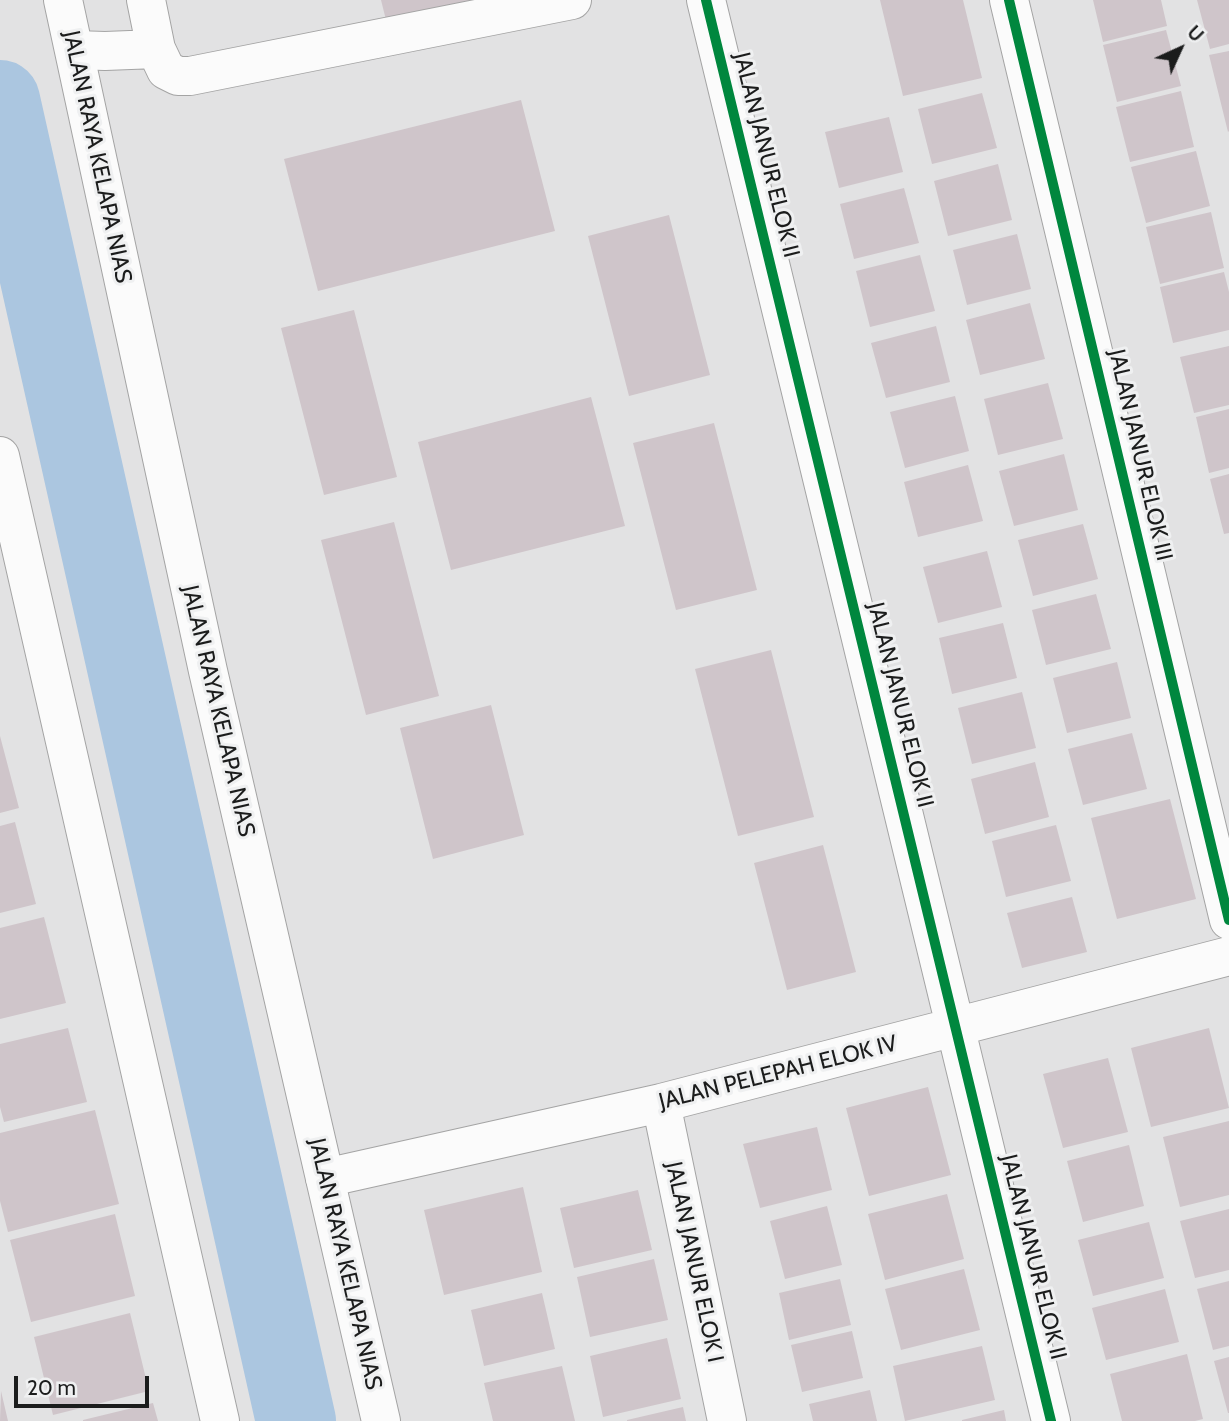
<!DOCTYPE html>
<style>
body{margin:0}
#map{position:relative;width:1229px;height:1421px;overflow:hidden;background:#e2e2e3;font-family:Cabin,sans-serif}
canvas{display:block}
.north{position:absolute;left:1145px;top:14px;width:70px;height:70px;-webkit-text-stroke:5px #eff0f1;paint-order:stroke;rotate:45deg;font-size:19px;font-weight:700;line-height:28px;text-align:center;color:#1b1c1c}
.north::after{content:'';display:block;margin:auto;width:24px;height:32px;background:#1b1c1c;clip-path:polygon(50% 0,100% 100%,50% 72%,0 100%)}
.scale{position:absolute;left:14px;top:1376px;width:135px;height:32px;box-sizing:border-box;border:4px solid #1b1c1c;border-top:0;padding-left:9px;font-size:21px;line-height:24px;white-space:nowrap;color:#1b1c1c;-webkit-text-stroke:5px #eff0f1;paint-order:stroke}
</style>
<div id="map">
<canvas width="1229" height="1421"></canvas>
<div class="north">U</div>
<div class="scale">20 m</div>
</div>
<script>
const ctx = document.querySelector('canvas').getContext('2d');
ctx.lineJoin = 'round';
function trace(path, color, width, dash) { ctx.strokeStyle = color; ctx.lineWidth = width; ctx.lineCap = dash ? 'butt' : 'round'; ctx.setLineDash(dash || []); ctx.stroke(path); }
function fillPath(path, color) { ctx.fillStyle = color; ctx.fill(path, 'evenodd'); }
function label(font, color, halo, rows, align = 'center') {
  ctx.font = font + ' Cabin,sans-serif'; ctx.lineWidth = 6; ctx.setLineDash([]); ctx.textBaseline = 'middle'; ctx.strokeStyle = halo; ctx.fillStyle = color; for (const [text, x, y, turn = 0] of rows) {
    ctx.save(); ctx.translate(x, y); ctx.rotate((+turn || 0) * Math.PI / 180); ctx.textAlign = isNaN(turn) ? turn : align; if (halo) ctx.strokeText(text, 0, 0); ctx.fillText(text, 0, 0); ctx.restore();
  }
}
trace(new Path2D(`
 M0,100L296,1421`), '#abc6e0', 80);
fillPath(new Path2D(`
 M381,0H484L387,24Z
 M880,0H963L982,78L903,96Z
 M1093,0H1161L1167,26L1103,42Z
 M1197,0H1229V44L1210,49Z
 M1166,30L1181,86L1117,102L1103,45Z
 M1229,51V131L1228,132L1209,55Z
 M1181,91L1194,147L1130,162L1116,107Z
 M982,93L997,148L932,164L918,109Z
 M521,100L555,231L318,291L284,159Z
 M889,117L903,172L839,188L825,132Z
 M1196,151L1210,206L1146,223L1131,167Z
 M998,164L1012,220L948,236L934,181Z
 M904,188L919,243L854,259L840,204Z
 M1211,212L1224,268L1160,284L1146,227Z
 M669,215L710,375L629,396L588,236Z
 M1017,234L1031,289L967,305L953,250Z
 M920,255L935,311L870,327L856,271Z
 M1224,272L1229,292V330L1173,343L1160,287Z
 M1030,303L1045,359L980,375L966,320Z
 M354,310L397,477L324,495L281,328Z
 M936,326L950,382L886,398L871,343Z
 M1229,346V405L1194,413L1180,357Z
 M1048,383L1063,439L998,455L984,399Z
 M955,396L969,451L905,468L890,412Z
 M591,397L625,526L451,570L418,442Z
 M1229,409V468L1209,473L1196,417Z
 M714,423L757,590L676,610L633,443Z
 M1064,454L1078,510L1014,526L999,471Z
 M968,465L983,521L918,537L904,482Z
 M1229,474V533L1224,534L1210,479Z
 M394,522L439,696L366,715L321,540Z
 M1083,524L1098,579L1033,596L1018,540Z
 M987,551L1002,607L938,623L923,567Z
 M1096,594L1111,649L1046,665L1032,610Z
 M1003,623L1017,678L952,694L939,638Z
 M771,650L814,817L738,836L695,669Z
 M1117,662L1131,718L1067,733L1053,678Z
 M1022,692L1036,748L972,764L958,708Z
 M491,705L524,835L433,859L400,728Z
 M1132,733L1147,789L1083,805L1068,749Z
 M0,736L19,808L0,813Z
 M1035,762L1049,817L985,834L971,779Z
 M1170,799L1196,899L1117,919L1091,818Z
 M15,822L36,904L0,913V826Z
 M1056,825L1071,881L1006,897L992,841Z
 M823,845L856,972L787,990L754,863Z
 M1072,897L1087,952L1022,968L1007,913Z
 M44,917L66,1003L0,1019V928Z
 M68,1028L87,1102L4,1122L0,1107V1044Z
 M1209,1028L1229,1108L1151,1127L1131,1048Z
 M1108,1058L1128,1132L1063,1148L1043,1074Z
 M928,1087L951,1175L869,1196L846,1108Z
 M95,1110L119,1204L8,1232L0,1201V1133Z
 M1229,1121V1195L1180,1207L1163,1137Z
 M817,1127L832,1190L760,1208L743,1144Z
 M1129,1145L1144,1206L1083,1222L1067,1161Z
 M523,1187L542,1272L444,1295L424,1210Z
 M638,1190L652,1250L574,1268L560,1208Z
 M947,1194L964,1259L885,1280L868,1214Z
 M827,1206L842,1265L785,1279L770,1221Z
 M1229,1209V1270L1195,1278L1180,1221Z
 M115,1214L135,1296L31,1322L10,1240Z
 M1149,1222L1164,1278L1093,1296L1078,1240Z
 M654,1259L668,1320L590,1337L577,1277Z
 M964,1269L980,1330L901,1350L885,1289Z
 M840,1279L851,1325L789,1340L779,1293Z
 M1229,1281V1346L1213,1350L1197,1289Z
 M1165,1289L1179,1342L1106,1360L1092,1308Z
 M542,1293L555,1349L484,1366L471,1310Z
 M130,1313L149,1391L53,1415L34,1337Z
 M852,1331L863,1378L802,1392L791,1345Z
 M667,1338L681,1399L603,1417L590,1356Z
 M982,1346L995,1400L905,1421L893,1366Z
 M1187,1354L1203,1419L1195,1421H1122L1110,1374Z
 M1229,1357V1413H1228L1214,1361Z
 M562,1366L575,1421H493L484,1383Z
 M870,1390L877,1421H813L809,1404Z
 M1,1391L8,1421H0Z
 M153,1403L158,1421H83V1420Z
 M683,1407L686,1421H627V1420Z
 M1004,1410L1006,1421H962V1420Z`), '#cfc5ca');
const minor = new Path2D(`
 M146,0L156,49L166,70L178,76H190L572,0
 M706,0L1051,1421
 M1009,0L1229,920
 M75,50L105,51L156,49
 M661,1103L727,1421
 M325,1178L661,1103L1229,956`);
const major = new Path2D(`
 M63,0L208,671L381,1421
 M0,456L220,1421`);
trace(minor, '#a4a4a4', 40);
trace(major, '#a4a4a4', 40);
trace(minor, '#fbfbfb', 38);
trace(major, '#fbfbfb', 38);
trace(new Path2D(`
 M706,0L1051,1421
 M1009,0L1229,920`), '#00873e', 10);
label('23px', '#1b1c1c', '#eff0f1', [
 ["JALAN JANUR ELOK II",766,155,76],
 ["JALAN RAYA KELAPA NIAS",97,157,78],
 ["JALAN JANUR ELOK III",1140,455,77],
 ["JALAN JANUR ELOK II",900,705,76],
 ["JALAN RAYA KELAPA NIAS",218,711,77],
 ["JALAN PELEPAH ELOK IV",778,1073,-14],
 ["JALAN JANUR ELOK II",1033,1257,76],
 ["JALAN JANUR ELOK I",694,1262,78],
 ["JALAN RAYA KELAPA NIAS",345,1264,77]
]);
</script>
